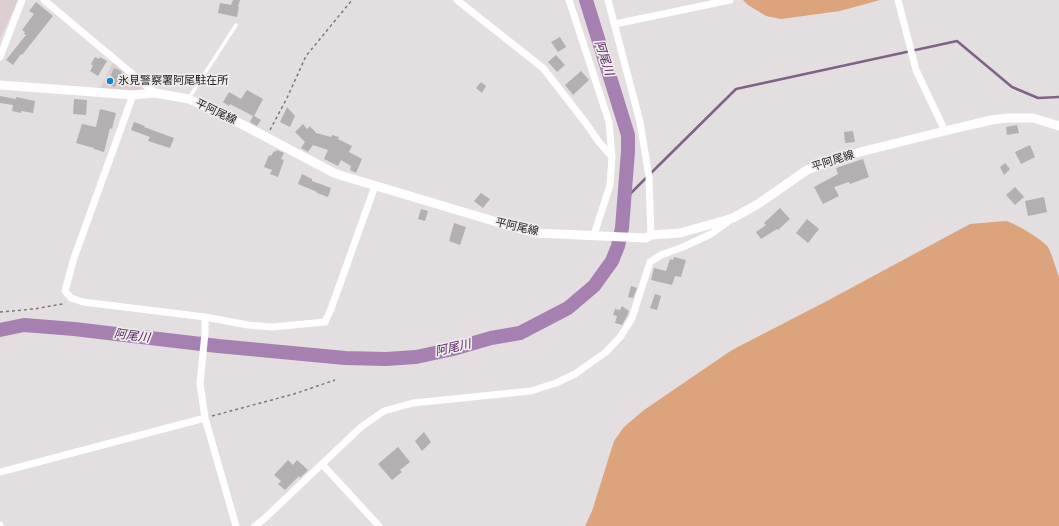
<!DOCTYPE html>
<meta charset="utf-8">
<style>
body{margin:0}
canvas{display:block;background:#e3dedf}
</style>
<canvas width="1059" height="526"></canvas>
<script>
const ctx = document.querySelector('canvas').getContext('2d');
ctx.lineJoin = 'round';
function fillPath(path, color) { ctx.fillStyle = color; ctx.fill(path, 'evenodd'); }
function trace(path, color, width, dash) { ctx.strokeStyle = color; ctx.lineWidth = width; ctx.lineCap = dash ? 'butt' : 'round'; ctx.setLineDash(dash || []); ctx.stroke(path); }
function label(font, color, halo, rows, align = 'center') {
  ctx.font = font + ' Literata,"Noto Sans JP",serif'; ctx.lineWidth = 3.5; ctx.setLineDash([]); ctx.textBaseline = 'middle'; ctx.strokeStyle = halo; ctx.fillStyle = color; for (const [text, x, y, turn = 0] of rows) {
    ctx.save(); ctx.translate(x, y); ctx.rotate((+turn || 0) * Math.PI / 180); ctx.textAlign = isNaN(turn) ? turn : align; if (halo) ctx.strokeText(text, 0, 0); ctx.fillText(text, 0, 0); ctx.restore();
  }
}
fillPath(new Path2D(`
 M0,0H18L0,39Z
 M113,62L146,91L100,89Z`), '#ddcfd1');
fillPath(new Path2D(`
 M743,0H880L840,11L781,19L766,16L748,5Z
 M1006,221C1015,223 1043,240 1048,247C1052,254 1056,269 1059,277V526H585L592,511L614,441L624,427L644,410L732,350L825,302L970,224Z`), '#dba47c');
trace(new Path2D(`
 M650,174L736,89L957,41L1012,87L1038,98L1059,97
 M625,199L647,177`), '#7f6386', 2.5);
trace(new Path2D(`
 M0,330L24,325L74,329L218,346L345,358L386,359L416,357L453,349L491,338L520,333L568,308L594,286L612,261L618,246L622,228L628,151V135L586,0`), '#a780b2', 14);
fillPath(new Path2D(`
 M233,0H240L238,7H239L237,17L218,13L220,3L231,5Z
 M36,2L53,16L22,55L21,54L13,65L6,60L26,35L24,34L25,32L22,30L34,14L29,11Z
 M560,37L566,47L558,52L551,42Z
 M556,55L565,65L557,72L548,62Z
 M95,57L99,59L100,57L107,61L98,76L90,71L93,66L91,64Z
 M114,68L121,71V73L127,76L124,85L117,82L115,87L107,84Z
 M581,71L589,80L573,95L565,85Z
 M481,82L486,86L482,93L476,88Z
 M247,90L263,99L254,116L261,120L257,126L250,122L253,116L230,104L229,106L223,102L229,92L241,99Z
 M0,96L16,99V97L35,101L33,113L21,111V113L12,111L13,105L0,103Z
 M74,99L87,100L86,115L73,114Z
 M287,107L295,116L290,127L280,122Z
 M100,109L116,113L112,129L110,128L104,152L94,149V148L76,143L82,124L96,127Z
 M134,122L145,126L144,127L174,138L170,148L148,141L150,137L131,130Z
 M303,124L307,129L310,126L316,133L331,137L332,135L339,137L338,139L352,146L349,152L362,159L356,173L350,170L351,166L341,160L338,166L324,159L328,150L313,145L308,152L301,148L305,142L295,132Z
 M1017,125L1019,133L1007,135L1006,127Z
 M853,131L855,142L845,143L844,132Z
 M1030,145L1035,157L1021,164L1015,152Z
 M277,150L284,153L281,159L284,160L278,177L270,174L272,170L264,167L269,155L271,156L274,151L275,152Z
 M863,159L869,177L850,184L849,182L834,187L839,196L823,204L814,187L838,174L836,168Z
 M1005,163L1010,169L1004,175L1000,167Z
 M302,174L312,179V181L331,188L328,197L317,193V192L298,184Z
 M1015,187L1024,197L1015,205L1006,195Z
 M481,193L490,199L483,208L474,201Z
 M1044,197L1047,212L1028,216L1025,201Z
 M780,208L790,219L778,230L777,229L761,239L756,232L766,225L764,223Z
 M421,209L428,211L425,221L418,219Z
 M807,219L819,229L808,243L796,233Z
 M454,223L466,227L460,245L449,241Z
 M674,257L686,260L681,277L675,276L672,285L651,280L654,268L666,271L670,259L673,260Z
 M631,286L637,288L633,298L628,297Z
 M655,294L661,296L657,310L650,308Z
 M622,306L629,311L627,316L622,325L615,323L617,316L613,315L615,309L620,310Z
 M424,432L431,442L422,451L415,441Z
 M398,447L410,462L400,470L402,472L392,480L378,464Z
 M288,460L293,465L297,460L308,470L300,478L299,476L285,490L278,484L281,481L274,475Z`), '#b3b0b2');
trace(new Path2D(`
 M270,130L287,98L306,56L352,0
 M0,312L34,309L62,304L65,302
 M212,416L294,394L335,380`), '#7c7879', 1.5, [3, 3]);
trace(new Path2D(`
 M189,98L236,25`), '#fff', 3.5);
trace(new Path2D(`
 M44,0L155,93
 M457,0L543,68L585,122L599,142L612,157
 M569,0L609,122L612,157L610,185L594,235
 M608,0L640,122L649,177L651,235
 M898,0L916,70L945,131
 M615,24L730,0
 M0,57L22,0
 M133,95L74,258L65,291L71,298L83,302L205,317L248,325L272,327L325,322L331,309L375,186
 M205,317V333L200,383L205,418L236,526
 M322,464L379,526
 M0,472L205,418
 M0,525V526
 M255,526L264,519L361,427L384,411L413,403L531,391L556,383L575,374L606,352L621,336L632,318L650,262L661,255L683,247L711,234L729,221`), '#fff', 7);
trace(new Path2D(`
 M0,85L133,95L155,93L189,99L230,118L334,173L343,176L517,228L535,233L646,238L651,235L680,233L733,218L758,204L807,170L840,157L945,131L991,120L1007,118H1033L1059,126`), '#fff', 9);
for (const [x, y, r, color] of [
 [110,81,4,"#1583cd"]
]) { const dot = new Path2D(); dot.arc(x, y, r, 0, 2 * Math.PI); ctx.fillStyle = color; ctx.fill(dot); trace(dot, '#f0ecec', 1.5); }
label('11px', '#222020', '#f0ecec', [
 ["氷見警察署阿尾駐在所",118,81]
], 'left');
label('11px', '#222020', '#f0ecec', [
 ["平阿尾線",216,112,25],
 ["平阿尾線",833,161,-18],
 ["平阿尾線",517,227,13]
]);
label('italic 12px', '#542260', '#f0ecec', [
 ["阿尾川",604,58,72],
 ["阿尾川",132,336,7],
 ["阿尾川",453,348,-13]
]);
</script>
